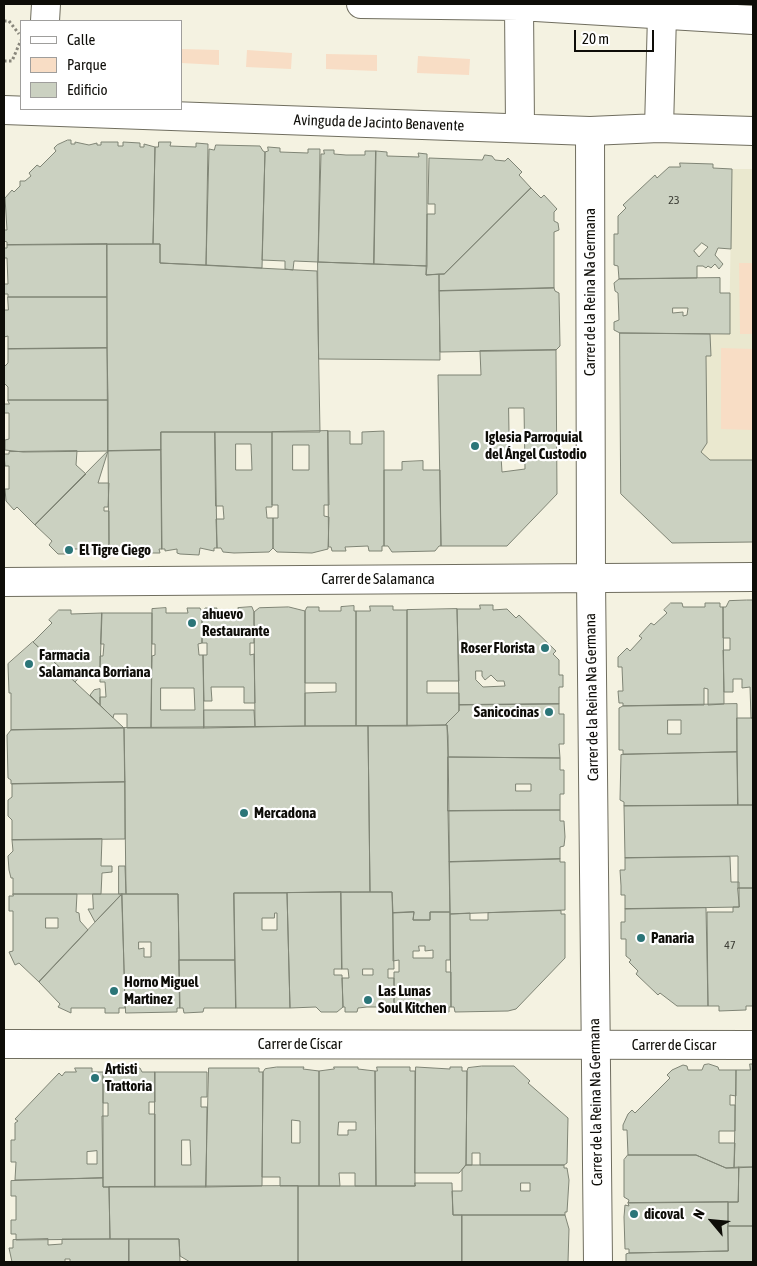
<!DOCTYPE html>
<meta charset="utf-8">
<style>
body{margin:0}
#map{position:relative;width:757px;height:1266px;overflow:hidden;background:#f4f2e1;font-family:"Asap Condensed",sans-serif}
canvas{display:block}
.frame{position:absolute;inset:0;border:5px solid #0e0d08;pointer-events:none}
.legend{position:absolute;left:20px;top:20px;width:162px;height:90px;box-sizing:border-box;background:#fff;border:1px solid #9f9e9c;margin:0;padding:6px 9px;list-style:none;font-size:15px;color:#0e0d08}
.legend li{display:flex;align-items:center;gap:10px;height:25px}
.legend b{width:25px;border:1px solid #9f9e9c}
.north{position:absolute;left:687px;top:1196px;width:50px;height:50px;-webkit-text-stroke:4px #fff;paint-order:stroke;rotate:298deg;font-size:14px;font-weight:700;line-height:20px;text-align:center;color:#0e0d08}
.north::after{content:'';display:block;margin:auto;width:18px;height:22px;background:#0e0d08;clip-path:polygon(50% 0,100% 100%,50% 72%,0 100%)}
.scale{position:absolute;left:574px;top:30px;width:80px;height:22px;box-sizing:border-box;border:2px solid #0e0d08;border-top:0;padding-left:6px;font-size:15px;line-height:18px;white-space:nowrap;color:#0e0d08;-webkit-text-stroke:4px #fff;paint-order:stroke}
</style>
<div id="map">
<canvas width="757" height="1266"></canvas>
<div class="frame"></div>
<ul class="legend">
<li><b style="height:6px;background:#fff"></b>Calle</li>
<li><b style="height:14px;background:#f8ddc5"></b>Parque</li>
<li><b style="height:14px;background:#cbd1c1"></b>Edificio</li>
</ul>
<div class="north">N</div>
<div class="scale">20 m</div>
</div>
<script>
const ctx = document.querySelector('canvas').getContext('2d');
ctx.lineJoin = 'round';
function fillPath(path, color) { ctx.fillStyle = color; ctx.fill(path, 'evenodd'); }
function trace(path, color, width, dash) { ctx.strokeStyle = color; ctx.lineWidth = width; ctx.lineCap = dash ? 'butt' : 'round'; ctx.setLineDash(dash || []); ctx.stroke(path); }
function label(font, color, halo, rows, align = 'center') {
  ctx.font = font + ' "Asap Condensed",sans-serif'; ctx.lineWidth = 4.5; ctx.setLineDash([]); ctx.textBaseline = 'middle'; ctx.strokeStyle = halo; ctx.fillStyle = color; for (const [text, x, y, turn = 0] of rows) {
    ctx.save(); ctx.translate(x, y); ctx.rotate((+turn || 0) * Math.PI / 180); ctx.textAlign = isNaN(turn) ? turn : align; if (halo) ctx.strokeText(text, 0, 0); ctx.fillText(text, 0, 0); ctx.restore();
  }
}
fillPath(new Path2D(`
 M732,169H753V542L672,543L621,494L620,333L729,334Z`), '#eae8cf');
fillPath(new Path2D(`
 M181,49L219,50V65L181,63Z
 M247,50L292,53L291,69L246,67Z
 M326,54L377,55V71L326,69Z
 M418,56L470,59L469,75L417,73Z
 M739,263H753V334H740Z
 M721,348L753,349V430L721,429Z`), '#f8ddc5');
const building = new Path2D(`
 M68,140H71V144H75V142L89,145L97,143V145H101V142H118V146H123V142L140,143V147H144V144L155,147L153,244L7,245V242L4,241V230H7L5,198L12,190L14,192L20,186V181H25L31,176L29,173L37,165L40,167L56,151L54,148L57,145Z
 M159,142H171L170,146L196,147V143L208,144L206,265L160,263V244H153L155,147H158Z
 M216,145L260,146L263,151L265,152L262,268L206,265L209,149L214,150Z
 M268,147L280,148V152L308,153V149H320L318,262L294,261L293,270L285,269V261L262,260L265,152L268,151Z
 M324,150H334V154L346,155H365V151H376L374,264L318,262L321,154H324Z
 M376,151L387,152V156L419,157L418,153L427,154V266L374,264Z
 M485,155L492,156L495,160L505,161L508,158L522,172L519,175L531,188L444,274L426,275L427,214H435V204H428L429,158L482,160Z
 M680,163L713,164V168L732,169L731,249L718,248L715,255L723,264L719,269L715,264L711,268L708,266L706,268L703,266H697V278L619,279L618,266L614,265V234H618V216L626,208L623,205L655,175L657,178L669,167H680ZM702,243L708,247L699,257L694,251Z
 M531,188L541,198L544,195L557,209L554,212V221L558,223L559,230L554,232V288L439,291V274H444Z
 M107,244V297H8V294H4V284H8L7,258H4V248H7V245Z
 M107,244H160V263L317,271L320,432H161V450L108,451Z
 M318,262L427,266L426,275L439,274L440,360L319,359Z
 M720,278V293H730V334L620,333L614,330V322L619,320L618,293L615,291L614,283L619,279ZM673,308H688L687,315L683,316V312L673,313Z
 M554,288L555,291L559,293L560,346L556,350L440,352L439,291Z
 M8,297H107V348L8,349V336L4,337V310H8Z
 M620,333L710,334L711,356H706L707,443L701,452L710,460H753V542L672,543L621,494Z
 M107,348L108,400H8V387L4,383V367L8,363V349Z
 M556,350L557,494L507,546H441L438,375H481L480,351ZM509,408H524L525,469L502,472L501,456H509Z
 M8,400H108V451L23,452L5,450V440L9,439V413H4V404H9Z
 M328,431L329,505H324V516L329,517L328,549L312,553L277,552L273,548V518H278V505H272V432ZM293,445H309V470H293Z
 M328,431H350V444H362V432L384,431V546H382V551H369L368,546L345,547L346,551H332L331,547H329Z
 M161,432H215L217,548H214V551L200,548L199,555L180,554L177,553V549L165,551V549H162Z
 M215,432H272V507H266L267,518H273V548L269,552L234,553L223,552L221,548H217L216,519H224L223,506H216ZM236,444H251L252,470H236Z
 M161,450L162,549H159L160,553H111V549H109L108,451Z
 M77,451L76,465L86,474L35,525L17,507L14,510L6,501L5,489H9V466H5L4,454H9V452Z
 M108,451L98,483H109L108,507H104V511H109V549H106V554H92V549H71V554H58L49,545L52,541L35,525Z
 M423,461V470H440L441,546H439L435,551L392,552L388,546H384V470H402V462Z
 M747,600H753V718H751L750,687L742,688V679H733V692H724L723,650H730V638H723V607H726L729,601Z
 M671,603H682L683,607H705V603H720V607H723L724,704L708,705V689L704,688V705L623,706V703H619L618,691H623L622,667H618V657L627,648L630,651L642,638L639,636L651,623L654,625L667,613L664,610Z
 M480,605H493V610L507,609L516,618L519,615L556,651L553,654L559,660V675H563V687H559V704L459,705L457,609H480ZM476,671H482V676L485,680L491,675L497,681H504L505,686L483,687L476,680Z
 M354,606V611H356V726H305V693L336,692V683H305V611L307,607H319V611H341V607Z
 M370,606H393V610H407V726H356V611H370Z
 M252,607L254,612V643H250V655L254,654L255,703H244V687H211L212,701H204L203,655H207V643H202V612H204L205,608H217V612H239L238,608Z
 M289,607L305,611V726L255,727L254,612L259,608Z
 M166,608V613H188L187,608H200L202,612V643L198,644L199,655H203L204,728H151L152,656L155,655V644H152V609ZM161,688H194L195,710H161Z
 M457,609L459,681H427V693H459V711L445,725L407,726V610Z
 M59,610H71V614L102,613L100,669H87L75,682L33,642L52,623L49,620Z
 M102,613H152L151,728H127V714H114L113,718L100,705V697H106L105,682H100V656H103L104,644H101Z
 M33,642L75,682L124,728L11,730V693H9L8,664Z
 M100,689V705L90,695L94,690Z
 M559,704V714H564V744H559L560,758L448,757L447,725H445L459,711V705Z
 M737,704V752L623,754V750H619V708L623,706ZM668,720H681V734H668Z
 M204,710H254L255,727L204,728Z
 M737,718H753V805H738Z
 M445,725H447L448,736L450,912H430V920H413L414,912L393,913L392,892H370L368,726Z
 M368,726L370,892L234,893L235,960H179L178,894H126L124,728Z
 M124,728L125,782L11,784V780L8,778L7,735L11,730Z
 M737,752L738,805L624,806V802L620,800L621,755Z
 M448,757L560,758V770H564V794H560V810L448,811ZM516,784H531V791H516Z
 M125,782V839L12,840V820L8,816V800L12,797V784Z
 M738,805H753V888H738V856L625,858L624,806Z
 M515,810H560V821H564L565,837L564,846L560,847V859L449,862L448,811Z
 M102,839L101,866H112V872L102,873L101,894H13V878H11L9,870L8,856L13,851L12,840Z
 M730,857L731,882H739V907L625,909V895H621V886L620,870H625V858Z
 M560,859V862H565V910L450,914L449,862Z
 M119,866H125L126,894H119Z
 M738,888H753V1006H746V1010L719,1011V1006H708L707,912H733V907H739Z
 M341,892H392L394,969H388V978H394V1007H391L392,1011L380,1012V1007H367L358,1008L357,1012H345V1007H343L342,978H349L348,969H342ZM363,969H373V975H363Z
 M341,892L342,969H334V975H342L343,1007L337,1012H321L316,1007L290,1008L287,893Z
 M234,893H287L290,1008H236ZM275,913H277V930H262V918H274Z
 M13,894H77L76,912L79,913L80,921L88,930L39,982L19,963L15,965L9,952L13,951V911H9V896H13ZM46,918H58V928H46Z
 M93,894H122L95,922L88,909H93Z
 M122,894H178L180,1008H177V1012L126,1013ZM139,942H151V957H144V948L139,949Z
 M122,894L125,1008H119V1013H105V1008H71V1013L58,1007L60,1004L39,982Z
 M706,908L708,1006H677L660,993L658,995L636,974L638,971L629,962L631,960L626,956V939H621V922H625V909Z
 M561,911V914H565V958L516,1009L508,1011L455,1012L454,1007H451L450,914L470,913V920H488V913Z
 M414,912L413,920H430V912H450V960H446V972H451V1007H449V1012L435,1011V1007H412V1012L397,1011V1007H394V972H399V960L393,961V913ZM419,946H425V951L433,950V958H413V951H419Z
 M179,960H235L236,1008H204L203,1012L184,1013L183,1008H180Z
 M709,1064L718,1067L719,1070H736V1096L730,1095V1105H735V1131H719V1143H735L734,1168H726L696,1155H628L627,1130H623V1125L628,1114L632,1110L635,1113L670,1078L667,1075L672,1070L683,1065L687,1066L688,1070H702L704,1065Z
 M750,1064H753V1167L734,1168L736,1070H750Z
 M482,1066H514L530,1081L528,1083L568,1118L567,1163L564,1165H480V1153H472V1165H466L467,1071L468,1068Z
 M277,1067H304L303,1069L319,1071V1186H280V1177H262L263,1072L265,1069ZM292,1120L300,1121V1143H292Z
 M334,1067H358V1069L375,1071L376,1186H355V1173H339L340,1186H319V1071L334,1069ZM339,1122H356V1130H348V1135H338Z
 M377,1067H410V1071H415V1186H376L375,1071H377Z
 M416,1067L450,1069V1067H462V1071H467L466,1165L459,1173H415Z
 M75,1068H92V1072H103V1178L15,1180L16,1162H11V1140H15V1123L18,1121L15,1119L59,1073L62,1076L65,1072H76ZM97,1151V1164H87V1152Z
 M116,1068H140L142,1072H155V1102H149V1114H155V1187H103L102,1116H108V1103H103V1072H113Z
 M209,1068H259V1072H263L262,1186L206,1187Z
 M155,1072H207V1097H201V1107H207L206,1187H155ZM182,1140H190L191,1165H182Z
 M628,1155H696L726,1168L739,1167L738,1202L628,1203L629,1200L624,1197V1160Z
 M466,1165H564V1168H567L569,1180L567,1212H565V1215H453L452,1191H462V1170ZM521,1183H530V1191H521Z
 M739,1167H753V1226H728V1202H738Z
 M103,1178V1187H109L110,1239L16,1240V1234H11V1220H16V1196H11V1181Z
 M415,1183H452L453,1215H462V1262H298V1186H415Z
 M298,1186V1262H190L180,1256L179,1239H110L109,1187Z
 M728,1202V1251L629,1253V1249H625L624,1217L625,1205L629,1206L628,1203Z
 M462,1215H565L569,1229L568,1262H462Z
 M728,1226H753V1262H626V1254L629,1253L728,1251Z
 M48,1239V1245L62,1244V1239H129V1262H70V1259H65V1262H12L9,1248H13V1240Z
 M129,1239H179L180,1262H129Z`);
fillPath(building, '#cbd1c1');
trace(building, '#7f8475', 1);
const street = new Path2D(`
 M590,131L591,578L598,1262
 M4,582L753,577`);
const secondary = new Path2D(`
 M4,1044L753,1045`);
const primary = new Path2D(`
 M361,4L519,6L753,20
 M519,6L520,127
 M45,21L46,4
 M4,110L590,131L659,128L753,131
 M659,128L662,15`);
trace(street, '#706e5f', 30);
trace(secondary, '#706e5f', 30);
trace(primary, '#706e5f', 30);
trace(new Path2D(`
 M4,21H9L19,34
 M4,61H12L21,40`), '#88867b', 3, [2.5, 2.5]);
trace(street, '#fff', 28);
trace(secondary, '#fff', 28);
trace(primary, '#fff', 28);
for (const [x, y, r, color] of [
 [475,446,5,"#2b7578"],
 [69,550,5,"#2b7578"],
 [192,623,5,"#2b7578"],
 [545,648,5,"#2b7578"],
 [29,664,5,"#2b7578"],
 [549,712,5,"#2b7578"],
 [244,813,5,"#2b7578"],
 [641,938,5,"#2b7578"],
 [114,991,5,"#2b7578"],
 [368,1000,5,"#2b7578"],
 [95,1078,5,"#2b7578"],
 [634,1214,5,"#2b7578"]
]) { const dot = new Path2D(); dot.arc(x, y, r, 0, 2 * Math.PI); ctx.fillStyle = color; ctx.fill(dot); trace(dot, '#fff', 2); }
label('12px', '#3d3e36', null, [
 ["23",674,200],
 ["47",730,945]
]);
label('15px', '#0e0d08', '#fff', [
 ["Avinguda de Jacinto Benavente",379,123,2],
 ["Carrer de la Reina Na Germana",590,292,-90],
 ["Carrer de Salamanca",378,579],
 ["Carrer de la Reina Na Germana",592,697,-91],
 ["Carrer de Císcar",300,1044],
 ["Carrer de Ciscar",674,1045],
 ["Carrer de la Reina Na Germana",596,1102,-91]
]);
label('bold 15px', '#0e0d08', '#fff', [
 ["Iglesia Parroquial",485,437],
 ["del Ángel Custodio",485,454],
 ["El Tigre Ciego",79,550],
 ["ahuevo",202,614],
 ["Restaurante",202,631],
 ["Roser Florista",535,648,"right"],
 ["Farmacia",39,655],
 ["Salamanca Borriana",39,672],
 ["Sanicocinas",539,712,"right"],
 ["Mercadona",254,813],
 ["Panaria",651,938],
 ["Horno Miguel",124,982],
 ["Martinez",124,999],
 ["Las Lunas",378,991],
 ["Soul Kitchen",378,1008],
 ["Artisti",105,1069],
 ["Trattoria",105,1086],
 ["dicoval",644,1214]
], 'left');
</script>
